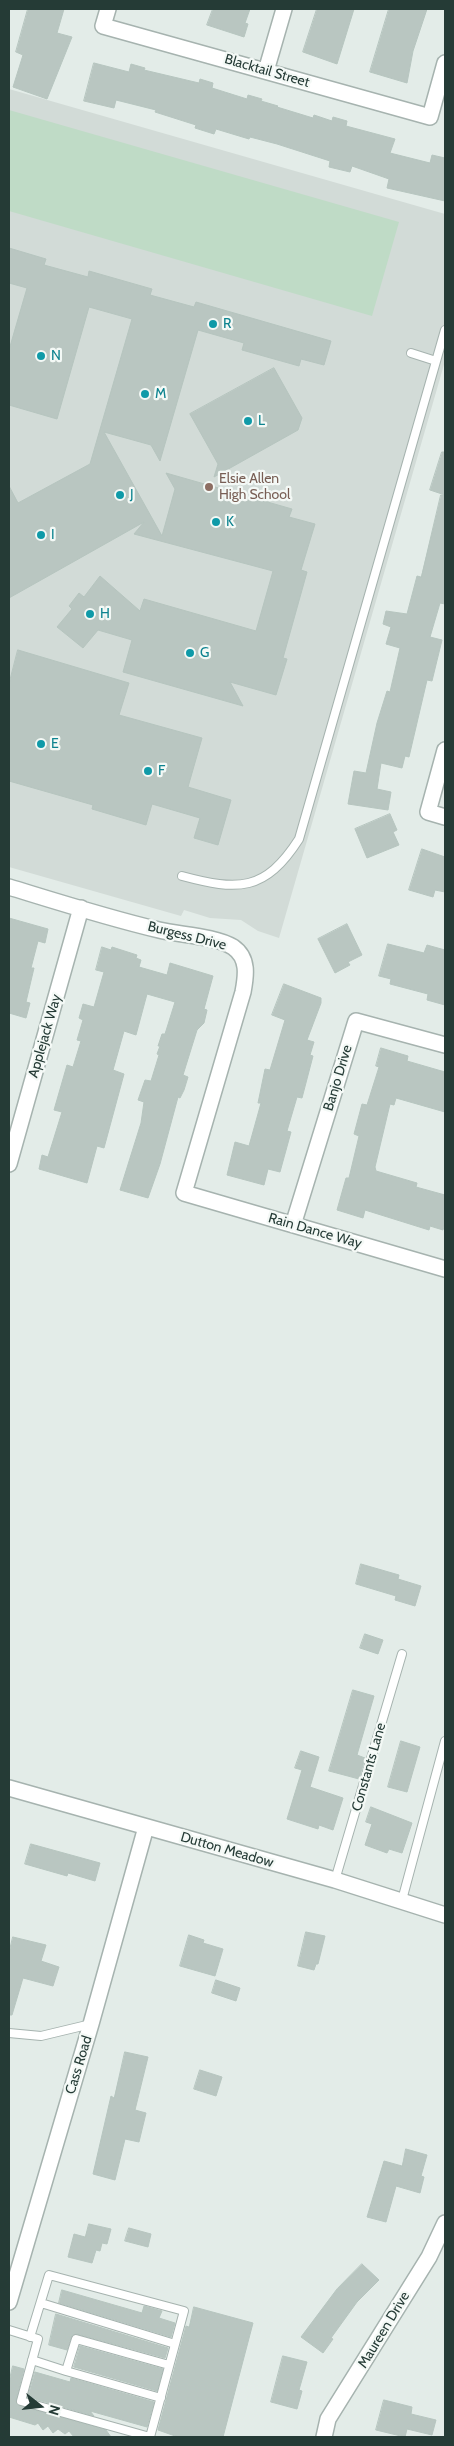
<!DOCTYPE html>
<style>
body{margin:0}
#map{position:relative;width:454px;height:2446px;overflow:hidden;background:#e3ece8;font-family:Cabin,sans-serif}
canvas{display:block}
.frame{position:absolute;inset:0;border:10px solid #253b36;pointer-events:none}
.north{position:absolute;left:15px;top:2381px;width:50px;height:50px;-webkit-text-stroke:4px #f4f9f6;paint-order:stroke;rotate:106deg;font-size:14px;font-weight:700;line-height:20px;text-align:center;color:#253b36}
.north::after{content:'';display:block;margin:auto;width:18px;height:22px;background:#253b36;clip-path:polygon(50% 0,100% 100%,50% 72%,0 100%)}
</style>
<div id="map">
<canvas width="454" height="2446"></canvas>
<div class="frame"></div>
<div class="north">N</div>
</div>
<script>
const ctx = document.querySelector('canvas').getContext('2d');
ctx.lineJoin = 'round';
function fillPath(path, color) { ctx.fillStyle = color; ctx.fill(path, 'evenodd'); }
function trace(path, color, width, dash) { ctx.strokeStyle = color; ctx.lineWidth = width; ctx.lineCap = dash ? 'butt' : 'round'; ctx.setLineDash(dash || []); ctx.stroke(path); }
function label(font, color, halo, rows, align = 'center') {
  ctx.font = font + ' Cabin,sans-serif'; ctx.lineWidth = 4.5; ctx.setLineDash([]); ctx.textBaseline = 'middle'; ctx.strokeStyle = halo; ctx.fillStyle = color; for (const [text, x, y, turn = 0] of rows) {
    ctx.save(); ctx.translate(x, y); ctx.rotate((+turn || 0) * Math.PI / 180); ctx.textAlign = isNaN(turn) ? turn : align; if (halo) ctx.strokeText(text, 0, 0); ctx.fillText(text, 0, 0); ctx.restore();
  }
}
fillPath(new Path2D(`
 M9,89L445,214V361L279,938L258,931L241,920L210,918L184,910L181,916L9,867Z`), '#d2dbd7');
fillPath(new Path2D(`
 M9,110L399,222L372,316L9,211Z`), '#bfdbc6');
const building = new Path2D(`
 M28,9H64L57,33L72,37L47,99L13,87L23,55L16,52Z
 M213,9H250L245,23L248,24L244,37L207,25Z
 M317,9H354L337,64L303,52Z
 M389,9H427L413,51L407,83L370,72Z
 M94,63L129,72L131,64L145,68L144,70L199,83L200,79L213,83L212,88L247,99L248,95L262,99L261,101L278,106L277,107L313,118L314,115L332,121L333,117L347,121L346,126L395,139L390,153L430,163L432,155L445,158V201L387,188L389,179L352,166L350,172L329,167L330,161L277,144L250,137L249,139L216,129L214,134L195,128L196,125L155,112L156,110L116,100L114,108L84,101Z
 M9,248L46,259L44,265L88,277L89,271L152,289L150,295L194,307L196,302L331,341L324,365L301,359L299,366L242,350L244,343L198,330L160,461L151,445L104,432L162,536L175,489L166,473L292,509L289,517L315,524L301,570L307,572L283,658L287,659L276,695L230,682L243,706L123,672L132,640L98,630L83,648L57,627L72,609L69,606L79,593L84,597L100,576L140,611L144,599L256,631L273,571L134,534L144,522L9,598V486L18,503L90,464L132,319L89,307L57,419L9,405V350L27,288L9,283Z
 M274,368L302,418L298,430L214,477L218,464L190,414Z
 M442,452H445V495L430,490Z
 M441,495H445V604L440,603L430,637L442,640L432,681L427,680L409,757L405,756L402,768L381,763L377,789L391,792L388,810L348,804L354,771L366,773L377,723L387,691L390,692L400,648L386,644L391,627L383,624L386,611L407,614L417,576L421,577Z
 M18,650L129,683L119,715L202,738L188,787L231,800L218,845L194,838L200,818L152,804L146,825L92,809L93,805L9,781V684Z
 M390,814L397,830L393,832L399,845L367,858L355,829Z
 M422,849L445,857V892L435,890L433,897L409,890Z
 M9,918L48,929L45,943L38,941L31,968H34L26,1002L30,1003L26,1018L9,1013Z
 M347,924L362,955L348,962L350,965L335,973L318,939Z
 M388,944L424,953L427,945L445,950V1005L427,1000L428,994L390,984L391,979L379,976Z
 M102,947L111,950L112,947L137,955L136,958L141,960L139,967L167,975L170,963L213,976L204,1009L207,1010L204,1023L197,1030L183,1075L188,1077L184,1090L180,1098L178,1097L160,1164L148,1198L120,1190L141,1123L144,1102L138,1100L145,1080L151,1081L159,1055L157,1054L160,1046H158L162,1034H165L175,1002L147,994L136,1035L124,1031L113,1070L124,1074L104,1148L97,1146L87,1183L39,1169L42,1155L48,1157L62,1112L54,1110L67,1065L73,1067L81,1041L77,1040L83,1020L79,1018L83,1004L94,1007L104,972L96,970Z
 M284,984L321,998V1003L307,1040L314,1042L310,1055L313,1056L302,1098L297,1097L287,1131L291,1132L280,1172L268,1169L264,1185L227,1175L235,1142L249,1146L261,1103H258L265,1069L270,1070L285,1020L272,1015Z
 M381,1048L408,1056L407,1061L445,1072V1112L396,1098L394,1105L390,1104L375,1167L376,1171L417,1183L416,1187L445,1195V1223L443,1230L430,1226L429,1230L365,1210L363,1218L337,1210L346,1178H349L359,1136L354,1134L362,1104L367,1105L379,1067L376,1066Z
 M361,1564L399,1575L398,1579L421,1586L415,1606L395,1600L396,1596L356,1584Z
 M365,1634L383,1640L378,1654L360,1648Z
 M353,1690L374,1696L357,1755L365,1758L359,1779L329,1771Z
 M401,1741L420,1747L407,1792L388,1787Z
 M301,1751L319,1757L310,1787L343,1798L333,1830L319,1825L318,1829L287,1819L302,1770L295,1768Z
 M371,1807L412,1823L402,1853L389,1849L387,1853L365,1845L372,1824L366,1822Z
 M31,1844L100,1863L95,1881L68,1873L67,1876L25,1864Z
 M306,1932L325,1936L318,1964H316L314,1970L298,1966Z
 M189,1935L204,1940L203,1943L223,1949L215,1976L180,1966Z
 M13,1937L46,1945L41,1961L59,1967L53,1986L23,1978L12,2015H9V1953Z
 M216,1980L240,1988L236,2001L212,1993Z
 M125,2052L148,2057L135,2110L146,2113L139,2142L125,2139L115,2180L93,2174L111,2096L114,2098Z
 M200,2070L222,2077L216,2096L194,2089Z
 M406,2149L427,2155L421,2176L424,2177L420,2193L396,2186L386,2222L367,2217L384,2161L402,2166Z
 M89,2224L111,2229L107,2244L102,2243L100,2251L96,2250L92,2263L68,2257L74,2234L85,2237Z
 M129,2228L151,2234L148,2247L125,2241Z
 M362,2264L379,2280L357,2302L331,2338L333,2339L323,2353L301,2337L337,2289Z
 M62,2290L142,2313L144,2306L162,2311L159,2318L175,2323L171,2337L59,2303Z
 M194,2307L253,2323L223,2437H178L158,2430L186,2326L189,2327Z
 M56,2314L168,2348L165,2358L77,2334L72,2335L67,2350L49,2345Z
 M80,2346L163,2369L157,2391L74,2367Z
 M283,2356L307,2362L299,2390L302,2391L297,2409L271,2402Z
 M13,2366L24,2369L16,2400L17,2405L106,2430L111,2437H74L69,2431L65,2434L58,2429L53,2433L48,2426L43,2430L38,2423L35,2425L9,2417V2382Z
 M35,2372L70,2382L71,2378L154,2402L147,2427L90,2411L94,2416L28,2397Z
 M384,2400L412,2407L411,2414L436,2420L432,2435L407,2429L405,2437L376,2430Z`);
fillPath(building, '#b9c6c1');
trace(building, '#b6c5bf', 1);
const service = new Path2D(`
 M411,353L436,361
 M182,876C238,891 265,892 299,839L445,330
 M335,1880L402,1654
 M402,1900L445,1741
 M9,2033L41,2036L91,2024
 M41,2303L175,2344
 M9,2330L38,2339L21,2401L150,2437
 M30,2337L49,2275L184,2311L150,2437
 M32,2360L66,2371L76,2339L169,2365
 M66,2371L161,2398`);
const minor = new Path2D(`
 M108,9L103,26L430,117L445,63
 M266,71L284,9
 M445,750L428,812L445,817
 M9,887C58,902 108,918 159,930C180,935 215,936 233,947C249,958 246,976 243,992L184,1193L445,1269
 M9,1164L81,908
 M293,1225L356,1021L445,1045
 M9,1788L335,1880L445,1915
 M9,2302L91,2024L146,1827
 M324,2437L328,2419L429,2257L445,2223`);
trace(service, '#a6b3af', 10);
trace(minor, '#a6b3af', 18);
trace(service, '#fff', 8);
trace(minor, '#fff', 15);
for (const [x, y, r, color] of [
 [213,324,5,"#0f9aa8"],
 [41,356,5,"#0f9aa8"],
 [145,394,5,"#0f9aa8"],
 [248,421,5,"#0f9aa8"],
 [209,487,5,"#8d6e63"],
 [120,495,5,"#0f9aa8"],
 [216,522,5,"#0f9aa8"],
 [41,535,5,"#0f9aa8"],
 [90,614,5,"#0f9aa8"],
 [190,653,5,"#0f9aa8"],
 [41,744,5,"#0f9aa8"],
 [148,771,5,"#0f9aa8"]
]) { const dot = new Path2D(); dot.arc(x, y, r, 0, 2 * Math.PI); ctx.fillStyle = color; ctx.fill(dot); trace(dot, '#f4f9f6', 2); }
label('14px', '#253b36', '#f4f9f6', [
 ["Blacktail Street",267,71,16],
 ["Burgess Drive",187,936,14],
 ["Applejack Way",45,1036,-74],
 ["Banjo Drive",338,1078,-73],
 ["Rain Dance Way",315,1231,16],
 ["Constants Lane",369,1767,-74],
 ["Dutton Meadow",227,1850,16],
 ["Cass Road",79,2065,-73],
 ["Maureen Drive",384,2330,-59]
]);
label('14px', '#0d838f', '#f4f9f6', [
 ["R",223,324],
 ["N",51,356],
 ["M",155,394],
 ["L",258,421],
 ["J",130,495],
 ["K",226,522],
 ["I",51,535],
 ["H",100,614],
 ["G",200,653],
 ["E",51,744],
 ["F",158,771]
], 'left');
label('14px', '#785e54', '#f4f9f6', [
 ["Elsie Allen",219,479],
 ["High School",219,495]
], 'left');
</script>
